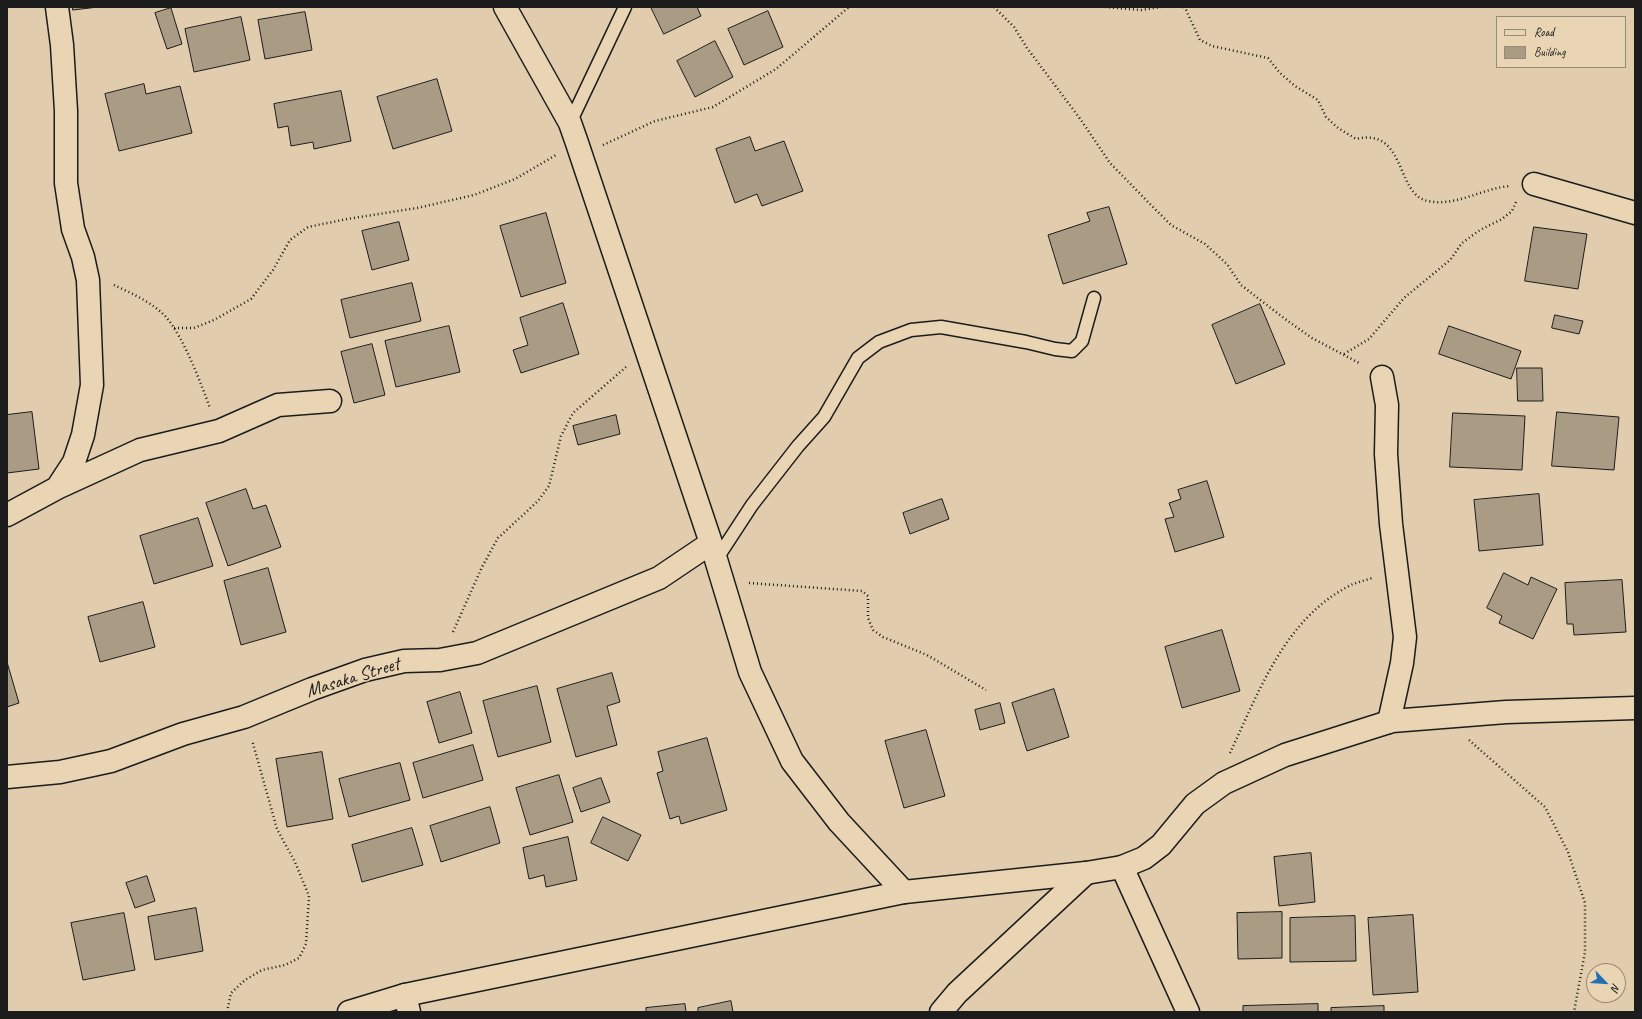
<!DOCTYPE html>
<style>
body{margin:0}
#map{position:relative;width:1642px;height:1019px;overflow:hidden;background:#e1cdad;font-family:Caveat,sans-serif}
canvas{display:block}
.frame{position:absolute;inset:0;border:8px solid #1c1c1c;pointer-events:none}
.legend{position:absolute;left:1496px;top:16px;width:130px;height:52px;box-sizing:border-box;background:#e9d4b3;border:1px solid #978a77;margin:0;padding:5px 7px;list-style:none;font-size:12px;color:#1c1c1c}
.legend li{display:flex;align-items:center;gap:8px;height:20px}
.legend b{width:20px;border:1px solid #978a77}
.north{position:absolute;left:1586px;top:963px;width:40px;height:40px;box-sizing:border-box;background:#e9d4b3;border:1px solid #978a77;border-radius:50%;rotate:115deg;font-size:11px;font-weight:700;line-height:16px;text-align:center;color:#1c1c1c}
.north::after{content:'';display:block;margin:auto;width:14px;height:18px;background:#1f6fb2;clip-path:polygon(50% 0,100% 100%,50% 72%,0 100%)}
</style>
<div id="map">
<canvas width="1642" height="1019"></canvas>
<div class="frame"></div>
<ul class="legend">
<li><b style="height:5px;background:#e9d4b3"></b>Road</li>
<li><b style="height:11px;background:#aa9b85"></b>Building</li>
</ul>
<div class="north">N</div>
</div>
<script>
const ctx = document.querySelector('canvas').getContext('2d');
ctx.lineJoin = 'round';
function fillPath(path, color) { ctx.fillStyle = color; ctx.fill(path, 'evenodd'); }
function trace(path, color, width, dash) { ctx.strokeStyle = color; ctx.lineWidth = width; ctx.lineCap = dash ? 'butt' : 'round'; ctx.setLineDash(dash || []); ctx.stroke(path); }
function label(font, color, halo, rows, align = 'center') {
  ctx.font = font + ' Caveat,sans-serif'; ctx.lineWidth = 3; ctx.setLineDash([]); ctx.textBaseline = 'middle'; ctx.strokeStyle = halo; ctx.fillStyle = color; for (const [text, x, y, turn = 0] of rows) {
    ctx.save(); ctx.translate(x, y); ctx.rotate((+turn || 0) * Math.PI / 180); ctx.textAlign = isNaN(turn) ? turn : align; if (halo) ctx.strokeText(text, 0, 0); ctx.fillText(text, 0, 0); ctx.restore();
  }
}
const building = new Path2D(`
 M73,7H98L73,10Z
 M651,7H697L701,16L664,34Z
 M171,8L182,44L167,49L155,13Z
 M768,11L783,47L744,65L728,29Z
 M305,12L312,50L265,59L258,20Z
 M241,17L250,60L194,72L185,29Z
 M715,41L733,77L695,97L677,61Z
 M437,79L452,131L393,149L377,97Z
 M144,84L146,94L180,86L192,133L119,151L105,94Z
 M341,91L351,141L314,149L313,142L291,146L288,126L278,128L274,104Z
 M750,137L755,151L784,141L803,191L762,206L757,194L735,203L716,149Z
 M1109,207L1127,264L1063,284L1048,235L1090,221L1087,213Z
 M546,213L566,283L521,297L500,226Z
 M399,222L409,260L372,270L362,231Z
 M1534,227L1587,234L1578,289L1525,281Z
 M412,283L421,321L350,338L341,300Z
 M563,303L579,354L521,373L513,350L528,345L520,318Z
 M1260,304L1285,364L1236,384L1212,325Z
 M1555,315L1583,321L1579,334L1552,328Z
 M449,326L460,372L396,387L385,341Z
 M1449,326L1521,351L1511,379L1439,354Z
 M372,344L385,395L354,403L341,352Z
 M1517,368H1542L1543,401H1518Z
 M32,412L39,469L7,473V415Z
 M1557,412L1619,417L1614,470L1552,466Z
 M1453,413L1525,416L1522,470L1450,467Z
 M616,415L620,434L578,445L573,426Z
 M1207,481L1224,537L1175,552L1165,519L1174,517L1169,503L1181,499L1178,490Z
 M246,489L253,509L266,505L281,547L228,566L206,503Z
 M1539,494L1543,545L1479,551L1474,500Z
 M942,499L949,519L910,534L903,513Z
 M198,518L213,566L154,584L140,536Z
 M268,568L286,632L241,645L224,581Z
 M1504,573L1528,585L1531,577L1557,589L1533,639L1499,623L1502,616L1487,608Z
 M1622,580L1626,632L1574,635L1573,624H1567L1565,583Z
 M143,602L155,647L100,662L88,617Z
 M1222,630L1240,691L1182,708L1165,647Z
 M7,662L19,703L7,707Z
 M612,673L620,702L607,706L617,745L576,757L557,689Z
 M537,686L551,742L498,757L483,701Z
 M1054,689L1069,737L1027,751L1012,703Z
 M460,692L472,733L439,743L427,702Z
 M1000,703L1005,723L980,730L975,710Z
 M926,730L945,796L904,808L885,741Z
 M707,738L727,810L681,824L679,816L670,819L657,773L663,771L658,752Z
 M473,745L483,780L423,798L413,763Z
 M322,752L333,819L287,827L276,759Z
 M400,763L410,800L349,817L339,779Z
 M559,775L573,822L530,835L516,788Z
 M601,778L610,802L581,812L573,788Z
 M490,807L500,843L441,862L430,826Z
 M603,817L641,835L628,861L591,843Z
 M412,828L423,865L362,882L352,845Z
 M568,837L577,880L546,887L544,875L529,879L523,848Z
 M1311,853L1315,902L1279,906L1274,857Z
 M147,876L155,901L135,908L126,883Z
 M196,908L203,951L155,960L148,917Z
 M1282,912V958L1238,959L1237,913Z
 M124,913L135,970L83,980L71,923Z
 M1413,915L1418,992L1373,995L1368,918Z
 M1355,916L1356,961L1290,962V918Z
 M731,1001L733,1012H698V1008Z
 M685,1004L686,1012H646V1008Z
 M1318,1004V1012H1243V1006Z
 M1384,1006V1012H1331V1008Z`);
fillPath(building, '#aa9b85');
trace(building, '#1c1c1c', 1);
const lane = new Path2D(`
 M570,123L625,7
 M716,560L752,505L798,446L824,417L858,358L879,342L911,330L941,327L1026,342L1055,349L1072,351L1082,341L1094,298`);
const street = new Path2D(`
 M57,7L62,45L66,111V183L73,229L83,257L88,280L92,385L83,435L74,462L57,488
 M505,7L570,123L577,143L711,543L750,672L792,761L839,822L904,892
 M1534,184L1635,213
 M1382,377L1387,405L1386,454L1391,524L1405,637L1402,663L1389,722
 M7,515L57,488L140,450L219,431L278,405L330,401
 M7,777L60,772L111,761L183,734L244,717L312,689L365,670L404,661L440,660L477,653L659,578L711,543
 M1122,867L1188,1012
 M405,995L409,1012
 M941,1012L957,993L1086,873`);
const secondary = new Path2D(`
 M349,1012L405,995L904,892L1086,873L1122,867L1144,858L1161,845L1195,804L1224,783L1285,755L1392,721L1506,712L1635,708`);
trace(lane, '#1c1c1c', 15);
trace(street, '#1c1c1c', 25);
trace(secondary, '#1c1c1c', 25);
trace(new Path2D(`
 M994,7L1014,27L1027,48L1081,120L1110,163L1149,203L1171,225L1205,244L1227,264L1241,285L1285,319L1312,338L1361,364
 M1105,7L1141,10L1161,7
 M1183,7L1186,10L1200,40L1212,46L1268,58L1280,73L1295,86L1318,100L1326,117L1338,128L1356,139C1407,127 1395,195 1428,201C1456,207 1483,188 1510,186
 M603,145L655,121L713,107L776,69L849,7
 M114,285C131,293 152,302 166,317C184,338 200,381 210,408
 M174,328H194L214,320L251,299L273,270L290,240L308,227L347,219L417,208L474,195L515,179L556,155
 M1344,354L1369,339L1404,298L1450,260L1462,243L1480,230L1502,219L1512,211L1516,202
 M749,583L862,591L868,596V618L873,630L883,637L927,655L986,690
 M453,632L482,567L498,538L538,501L549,486L561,436L573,413L626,367
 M1469,740L1545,807L1568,852L1585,903V952L1574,1012
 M1230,753C1259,691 1285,619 1349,586C1356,582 1364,581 1372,578
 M227,1012L231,993L245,980L262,970L285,965L299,958L306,944L309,896L295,862L277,829L252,740`), '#1c1c1c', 2.5, [1, 3]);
trace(lane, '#e9d4b3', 12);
trace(street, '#e9d4b3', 22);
trace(secondary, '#e9d4b3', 22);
label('19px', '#1c1c1c', '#e9d4b3', [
 ["Masaka Street",353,678,-17]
]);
</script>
